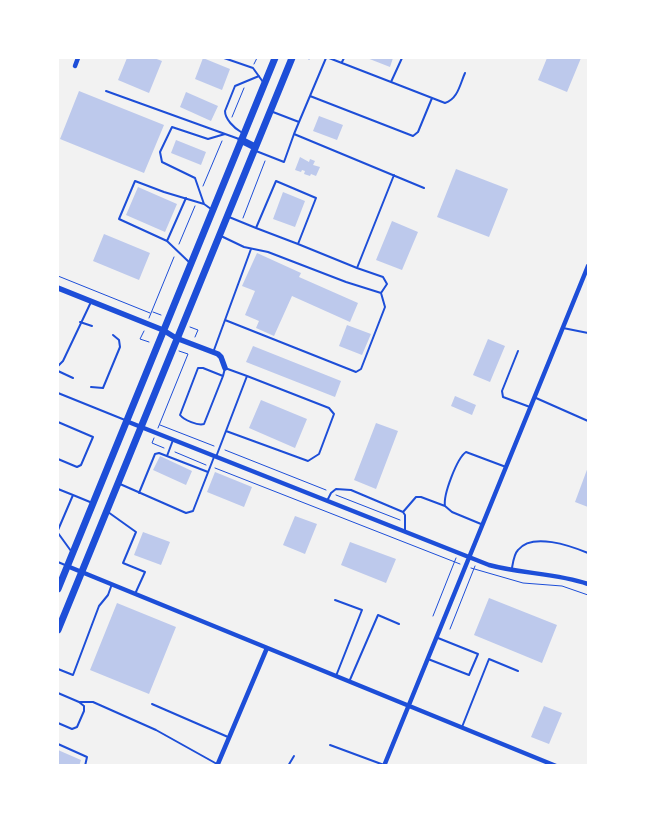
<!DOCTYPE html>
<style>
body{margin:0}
#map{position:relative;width:646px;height:823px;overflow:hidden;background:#f2f2f2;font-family:Commissioner,sans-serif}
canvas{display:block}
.frame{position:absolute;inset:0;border:59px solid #fff;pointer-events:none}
</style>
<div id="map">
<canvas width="646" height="823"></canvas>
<div class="frame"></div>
</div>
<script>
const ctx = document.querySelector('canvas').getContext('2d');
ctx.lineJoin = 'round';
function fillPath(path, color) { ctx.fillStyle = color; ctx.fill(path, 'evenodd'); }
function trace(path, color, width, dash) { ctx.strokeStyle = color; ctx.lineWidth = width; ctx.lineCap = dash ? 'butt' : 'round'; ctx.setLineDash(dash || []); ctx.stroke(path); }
fillPath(new Path2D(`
 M127,58H154L162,61L149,93L118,80Z
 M203,58L230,69L222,90L195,79Z
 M367,58H393L390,67Z
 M547,58H581L567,92L538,80Z
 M79,91L164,125L144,173L60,139Z
 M186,92L218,106L211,121L180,107Z
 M319,116L343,125L337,140L313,131Z
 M176,140L206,152L201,165L171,153Z
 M300,157L309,162L310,159L315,161L313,165L320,167L316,176L311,174L310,176L304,174L305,171L302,170L301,172L295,170Z
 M456,169L508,189L489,237L437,217Z
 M138,187L177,204L165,232L126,215Z
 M283,192L305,201L295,227L273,219Z
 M392,221L418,232L402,270L376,260Z
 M104,234L150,253L139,280L93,261Z
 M257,253L301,273L299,277L358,303L350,322L292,296L274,336L256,328L259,321L245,315L255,291L242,286Z
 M347,325L371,334L362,355L339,346Z
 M488,339L505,346L490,382L473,375Z
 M253,346L341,381L335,397L246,362Z
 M455,396L476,405L472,415L451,406Z
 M261,400L307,419L295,448L249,428Z
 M376,423L398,431L376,489L354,480Z
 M160,456L192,471L186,485L153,470Z
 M588,467V507L575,502Z
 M215,472L252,487L244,507L207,492Z
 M295,516L317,524L305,554L283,545Z
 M143,532L170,542L161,565L134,555Z
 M350,542L396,559L386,583L341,565Z
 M489,598L557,625L542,663L474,635Z
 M117,603L176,627L149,694L90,670Z
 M544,706L562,713L549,744L531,737Z
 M58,750L81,760L79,766H58Z`), '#bdc9ec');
trace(new Path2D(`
 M309,59V58
 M254,64L257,58
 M232,117L244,88
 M203,186L222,141
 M243,218L265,161
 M179,244L195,206
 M58,276L150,313
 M153,312L161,315
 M149,318L174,257
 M190,327L198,330L195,337
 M144,331L140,339L149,342
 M160,425L214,446
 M158,428L188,354L179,351
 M154,438L152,443L164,448
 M225,450L326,490
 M175,452L206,465
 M215,468L460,564
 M336,495L400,520
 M471,568L523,583L562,586L588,595
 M433,616L456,558
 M450,629L475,566`), '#1d4ed8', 1);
trace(new Path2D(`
 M224,58L253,68L263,82
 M329,58L391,82L402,58
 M342,62L344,58
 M391,82L445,103C458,99 460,84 465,73
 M106,91L239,139
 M310,96L413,136L418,132L432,98
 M273,112L299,122L326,58
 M241,132C234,128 225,119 225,111L235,86L259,76
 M294,134L299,122
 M256,151L284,162L294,134L424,188
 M204,204L195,178L162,162L160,152L172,127L208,139L225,134
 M229,217L256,228L276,181L316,198L298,244L357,268L394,175
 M256,228L298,244
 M221,236L244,247L268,252L346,282L381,293L387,284L383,277L357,268
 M167,241L186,198
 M190,263L167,241L119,219L135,181L164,192L204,204L211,209
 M225,320L356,372L361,369L385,307L381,293
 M80,322L92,326
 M563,328L588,333
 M214,350L251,249
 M518,351L502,391L503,397L530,407
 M58,366L63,361L91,302
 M58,371L73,378
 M223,376L204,424C198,426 184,420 180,415L198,368H203L223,376L225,368L247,376
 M91,387L103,388L120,347L119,340L113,335
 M58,393L125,420
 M536,398L588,421
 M58,422L93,437L81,465L77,467L58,459
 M167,456L173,440
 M216,457L247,376L329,408L334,414L319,454L308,461L226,431
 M120,484L186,513L193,511L214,457
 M58,489L73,495
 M139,493L155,454L159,453L208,472
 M327,501L331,493L336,489L351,490L403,512L405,515V532
 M108,512L136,532L123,563L145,572L135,594
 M403,512L416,497H421L445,506
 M481,524L452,512L445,506C443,495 457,458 466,452L506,467
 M58,530L73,495L90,502
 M58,533L71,551
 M58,562L65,565
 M512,568C513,562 514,554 518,550C532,532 571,546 588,553
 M335,600L362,610L336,676
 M428,659L469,675L478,654L438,638
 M58,669L73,675L99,606L108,595L112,584
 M349,682L378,615L399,624
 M58,693L79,702L84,706V711L77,727L72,729L58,723
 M79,702H93L156,730L217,764
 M152,704L228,737
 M462,727L489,659L518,671
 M58,744L87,757L85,766
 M330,745L384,765
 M288,766L294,756`), '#1d4ed8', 2);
trace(new Path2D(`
 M75,66L78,58
 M126,421L489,565C522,574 556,573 588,584
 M67,566L556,766
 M217,766L267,648
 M384,766L588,266`), '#1d4ed8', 4.5);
trace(new Path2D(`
 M58,288L163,330L176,338L218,354L221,357L225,368`), '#1d4ed8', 5.5);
trace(new Path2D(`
 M241,140L255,147
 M58,589L275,58
 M58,630L292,58`), '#1d4ed8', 7);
</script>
